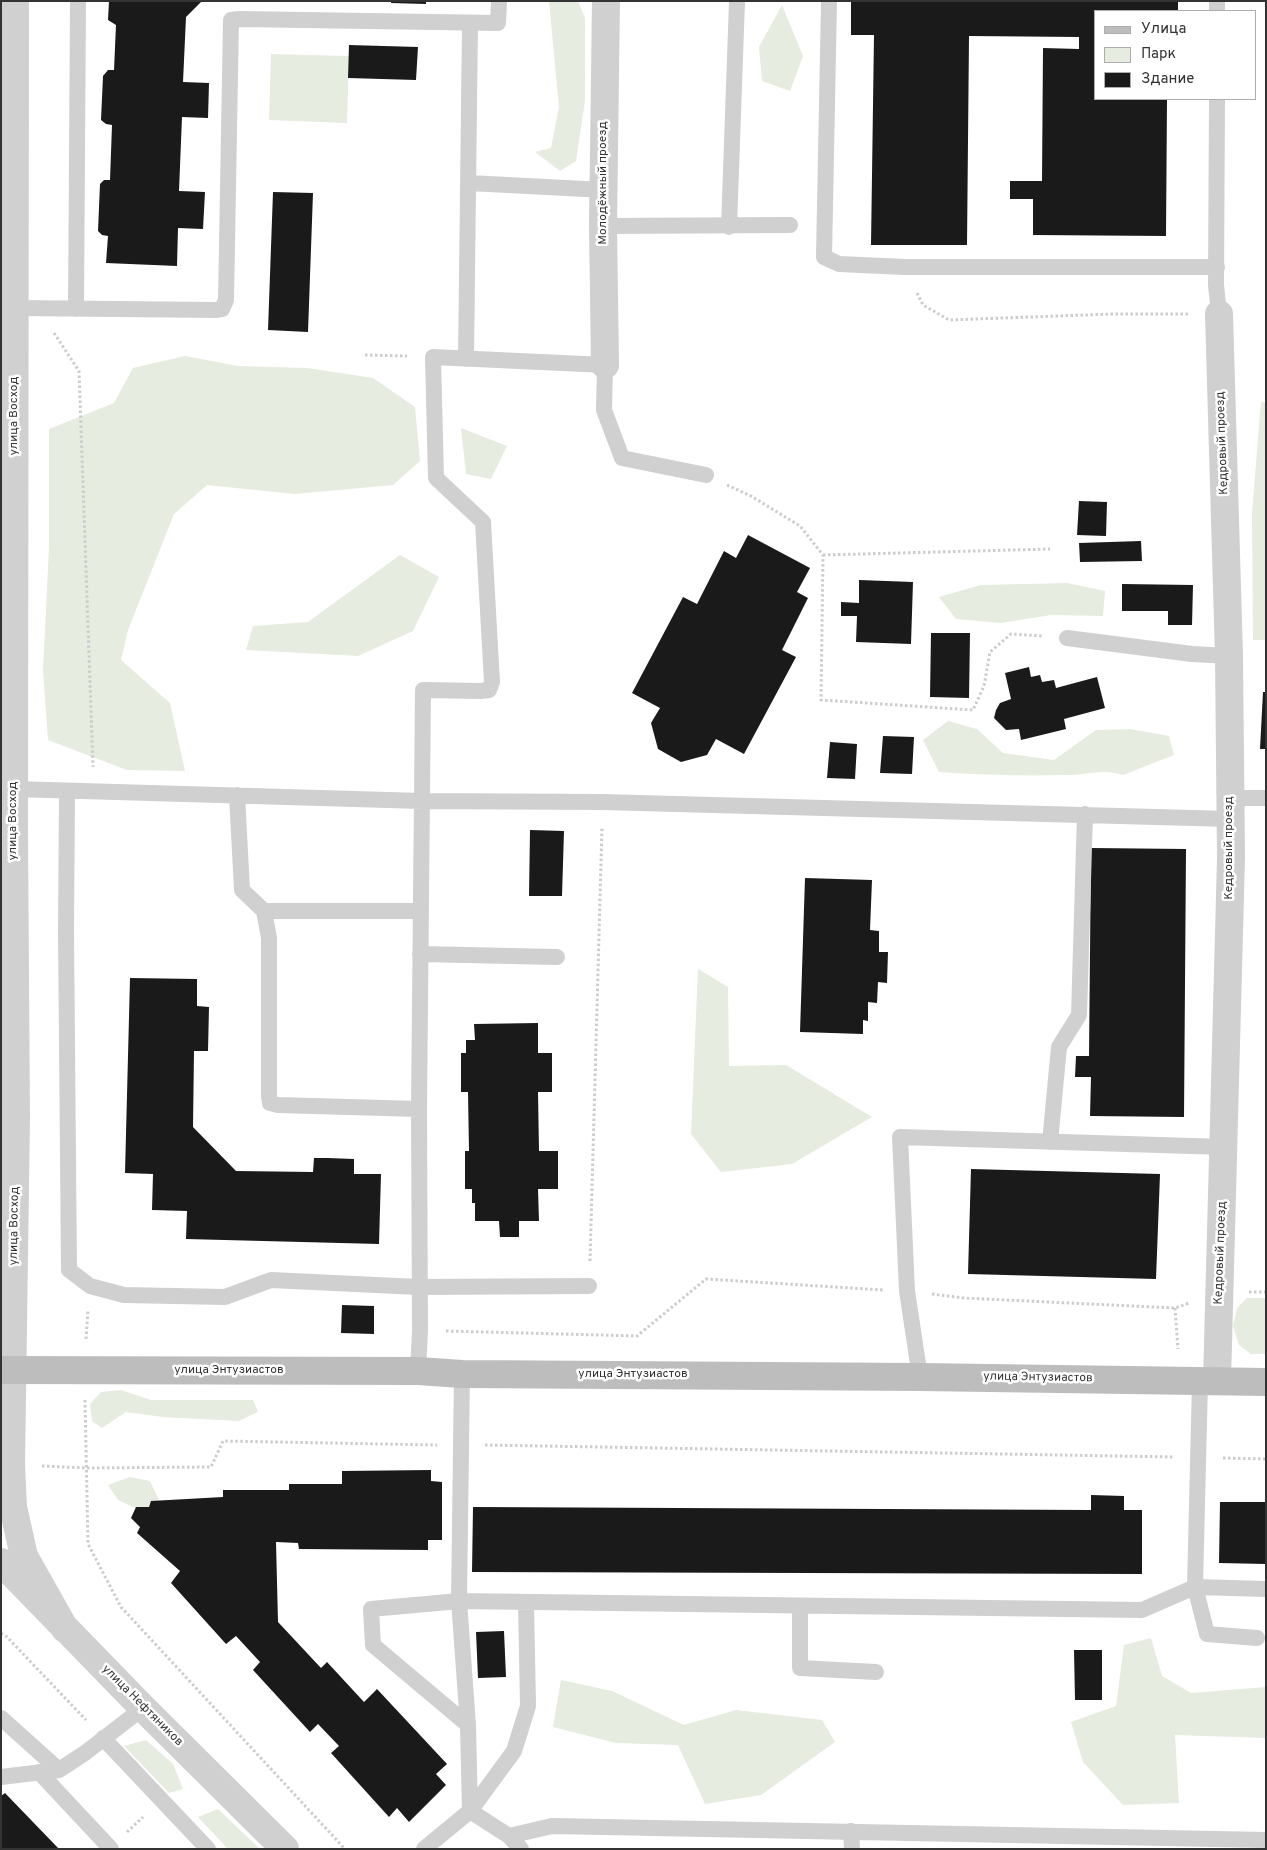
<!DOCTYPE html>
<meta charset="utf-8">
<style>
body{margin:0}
#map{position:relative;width:1267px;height:1850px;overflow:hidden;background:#fff;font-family:Overpass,sans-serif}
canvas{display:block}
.frame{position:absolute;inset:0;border:2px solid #333;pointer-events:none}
.legend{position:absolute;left:1094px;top:10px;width:162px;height:90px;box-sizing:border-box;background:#fff;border:1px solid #adadad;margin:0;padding:6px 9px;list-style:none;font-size:15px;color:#333}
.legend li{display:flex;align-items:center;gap:10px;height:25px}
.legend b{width:25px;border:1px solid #adadad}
</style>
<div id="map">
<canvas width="1267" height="1850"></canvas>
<div class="frame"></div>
<ul class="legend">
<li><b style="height:6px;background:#bdbdbd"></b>Улица</li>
<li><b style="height:14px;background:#e6ecdf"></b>Парк</li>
<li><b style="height:14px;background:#1a1a1a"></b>Здание</li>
</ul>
</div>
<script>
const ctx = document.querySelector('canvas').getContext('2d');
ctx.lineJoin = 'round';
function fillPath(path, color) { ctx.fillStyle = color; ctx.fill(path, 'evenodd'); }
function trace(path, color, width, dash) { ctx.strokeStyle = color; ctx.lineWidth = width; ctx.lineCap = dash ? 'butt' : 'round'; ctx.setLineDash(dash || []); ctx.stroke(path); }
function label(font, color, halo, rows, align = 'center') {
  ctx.font = font + ' Overpass,sans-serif'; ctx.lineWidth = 5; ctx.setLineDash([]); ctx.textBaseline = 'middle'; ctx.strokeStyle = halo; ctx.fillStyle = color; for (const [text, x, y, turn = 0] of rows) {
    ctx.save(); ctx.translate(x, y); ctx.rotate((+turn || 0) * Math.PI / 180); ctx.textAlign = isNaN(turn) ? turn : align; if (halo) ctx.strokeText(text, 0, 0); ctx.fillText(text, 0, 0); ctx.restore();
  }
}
fillPath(new Path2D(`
 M549,1H578L585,18V100L576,161L560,171L535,152L551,148L559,107Z
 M782,5L803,56L790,91L762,81L759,47Z
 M271,54L349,56L347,123L269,120Z
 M185,356L238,366L307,368L373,378L415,407L420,461L393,485L294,494L207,485L174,514L128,630L121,660L170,703L185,771L127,770L48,740L43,670L49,548V429L114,403L133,368Z
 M1261,402L1266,403V640H1253L1252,513Z
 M461,428L507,446L491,479L466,474Z
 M400,555L439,577L413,631L358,656L246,650L253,626L308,622Z
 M1067,583L1105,591L1103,616L1051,615L1001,623L956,619L939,597L981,585Z
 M948,721L977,729L1003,753L1054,760L1096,730L1130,729L1169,736L1174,755L1123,775C1105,768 1084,775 1066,775C1023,776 981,775 939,772L923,740Z
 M698,969L728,987L729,1066L786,1065L872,1117L792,1164L721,1172L691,1134Z
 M1247,1298H1266V1354H1251L1239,1345L1233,1326L1237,1308Z
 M121,1390L151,1400H253L258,1412L239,1421L163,1417L126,1412L102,1428L92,1421L90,1404L101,1392Z
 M130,1477L150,1481L159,1500L141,1511L118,1500L108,1485Z
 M1151,1638L1162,1676L1191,1693L1266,1687V1738L1175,1735L1179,1803L1123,1805L1083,1762L1071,1722L1116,1706L1124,1645Z
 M561,1680L612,1691L684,1725L736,1710L822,1720L835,1742L761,1795L705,1804L678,1745L616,1743L553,1727Z
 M146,1740L173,1764L183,1789L169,1793L124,1746Z
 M218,1809L260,1849H228L198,1817Z`), '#e6ecdf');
fillPath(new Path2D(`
 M109,1H202L186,17L183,82L209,83L208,118L182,117L179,191L205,192L203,229L178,228L177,266L106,263L108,236L102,235L98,231L100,184L104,180H110L112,125L106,124L101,120L103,76L108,70H114L116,25L108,20Z
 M391,1H426V4L391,3Z
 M851,1H1178V11H1096V99H1167L1166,236L1033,235V199H1010V181H1042L1043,48L1079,49V37L969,36L967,245H871L874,35H851Z
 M349,45L418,47L416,80L348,78Z
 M273,192L313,193L308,332L268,330Z
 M1079,501L1107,502L1106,536L1077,535Z
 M748,535L810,568L797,592L808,598L782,650L796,657L744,754L716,739L707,755L681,762L658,749L651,723L660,708L632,693L683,597L697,604L724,551L736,558Z
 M1141,541L1142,561L1080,562L1079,543Z
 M859,580L913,582L911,644L856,642L857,616H841V602L859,603Z
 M1122,584L1193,585L1192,625H1168V611H1122Z
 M931,633H970L969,698L930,697Z
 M1029,667L1031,677L1040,675L1042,682L1054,680L1056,688L1097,677L1105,708L1064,719L1066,729L1021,740L1019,729L1006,730L994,718L996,710L1000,703L1011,699L1005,673Z
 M1263,692H1266V749H1260Z
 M883,736L914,737L912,774L880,773Z
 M830,742L857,744L855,779L827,778Z
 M530,830L564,831L562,896H529Z
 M1091,848L1186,849L1184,1117L1090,1116L1091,1077H1075L1076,1056H1089Z
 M805,878L872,880L870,930L879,931V952H888L887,983L878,982L877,1003L868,1002V1021L863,1020V1034L800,1032Z
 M130,978L197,979V1006L209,1007L208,1051H194L193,1127L236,1171L313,1172L314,1158H328L354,1159V1174H381L379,1244L186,1239L187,1211L152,1210L153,1174L125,1173Z
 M538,1023V1053H552V1092H538L539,1151H558V1189H538L539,1221H519V1237H500L499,1221H475V1203H472V1189H465V1151H469L468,1092H461V1053H466V1040H475L474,1024Z
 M971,1169L1160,1174L1156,1279L968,1274Z
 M342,1305L374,1306V1334L341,1333Z
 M431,1470V1481L442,1482V1540H428V1550L299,1549L298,1543L276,1542L278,1622L321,1668L327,1662L364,1702L377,1689L447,1764L436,1774L446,1785L409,1822L397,1808L389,1817L331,1753L339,1746L318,1724L310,1732L253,1670L260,1662L236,1636L226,1644L171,1583L180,1571L137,1533L140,1527L131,1518L136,1507H149L151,1501L223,1497V1490H289V1484H342V1471Z
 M1091,1495L1124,1496V1510H1142V1574L472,1572L473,1507L1091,1510Z
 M1220,1502H1266V1564L1219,1563Z
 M504,1631L506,1677L478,1678L476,1632Z
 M1074,1650H1102V1700H1075Z
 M5,1793L59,1849H1V1796Z`), '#1a1a1a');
trace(new Path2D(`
 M917,293L923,305L949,320L1112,314H1189
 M54,333L79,371L93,767
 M365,355L407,356
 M727,485L751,496L800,526L823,555L821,700L973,710L984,686L990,652L1011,634L1043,636
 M823,555L1050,549
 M590,1261L602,827
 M1249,1292H1266
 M932,1294L964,1298L1175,1308L1189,1303
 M1175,1308L1178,1349
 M446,1331L637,1336L706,1279L883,1290
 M86,1339L88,1310
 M85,1400L88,1544L121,1607L345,1849
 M485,1445L1174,1457
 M1223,1458L1266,1459
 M42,1466L86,1468L211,1467L223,1441L437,1445
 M1,1633L7,1637L86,1720
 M127,1832L143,1817`), '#cdcdcd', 3, [2.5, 2.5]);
trace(new Path2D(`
 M829,1L824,257L839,264L905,267H1217
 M1217,1V11
 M1217,99L1216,285L1219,314
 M469,183L604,190
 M603,226L790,225
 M729,227L737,1
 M16,308L216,310L222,309L226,300L231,20L239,19L498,23L499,1
 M76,309L78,1
 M466,359L470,23
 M1067,638L1192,654L1229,656
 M14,789L422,801L602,802L1230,819
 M67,791L66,932L69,1270L90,1286L124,1295L225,1297L271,1280L418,1287L589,1286
 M237,795L242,890L264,911L269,938V1096L270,1103L278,1105L419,1109
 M1230,798H1266
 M264,911H421
 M420,954L557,957
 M1050,1142L1059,1047L1079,1015L1085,814
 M418,1371L420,1331L419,1109L423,690L481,691L489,690L492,682L483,522L436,478L433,357L605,365L604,410L622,458L706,475
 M920,1377L907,1291L900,1137L1224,1147
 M1200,1381L1195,1587L1207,1634L1257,1638
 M800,1607V1668L876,1672
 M1,1718L59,1770
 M468,1725L373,1645L371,1609L459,1601L1142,1610L1195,1587L1266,1589
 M103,1738L208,1849
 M39,1772L111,1849
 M1,1777L59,1770L85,1753L143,1708
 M851,1831L852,1849
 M509,1836L470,1811L514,1751L528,1706L526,1602
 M424,1849L470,1811L468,1725L459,1601L462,1374
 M521,1849L509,1836L552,1826L1266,1840`), '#d0d0d0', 16);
trace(new Path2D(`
 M605,365L603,226L606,1
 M1217,1381L1231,858L1229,656L1219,314`), '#d0d0d0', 28);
trace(new Path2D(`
 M15,1L14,833L16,1118L11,1465L13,1507L24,1556L65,1629
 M1,1562L143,1708L285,1849`), '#d0d0d0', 28);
trace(new Path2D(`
 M1,1370L418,1371L462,1374L920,1377L1266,1382`), '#bdbdbd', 28);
label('12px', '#333', '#fff', [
 ["Молодёжный проезд",604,183,-90],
 ["улица Восход",15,416,-90],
 ["Кедровый проезд",1223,443,-92],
 ["улица Восход",14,821,-90],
 ["Кедровый проезд",1230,848,-90],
 ["улица Восход",15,1226,-89],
 ["Кедровый проезд",1221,1253,-88],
 ["улица Энтузиастов",229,1371],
 ["улица Энтузиастов",633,1375],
 ["улица Энтузиастов",1038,1378,1],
 ["улица Нефтяников",142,1706,45]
]);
</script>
